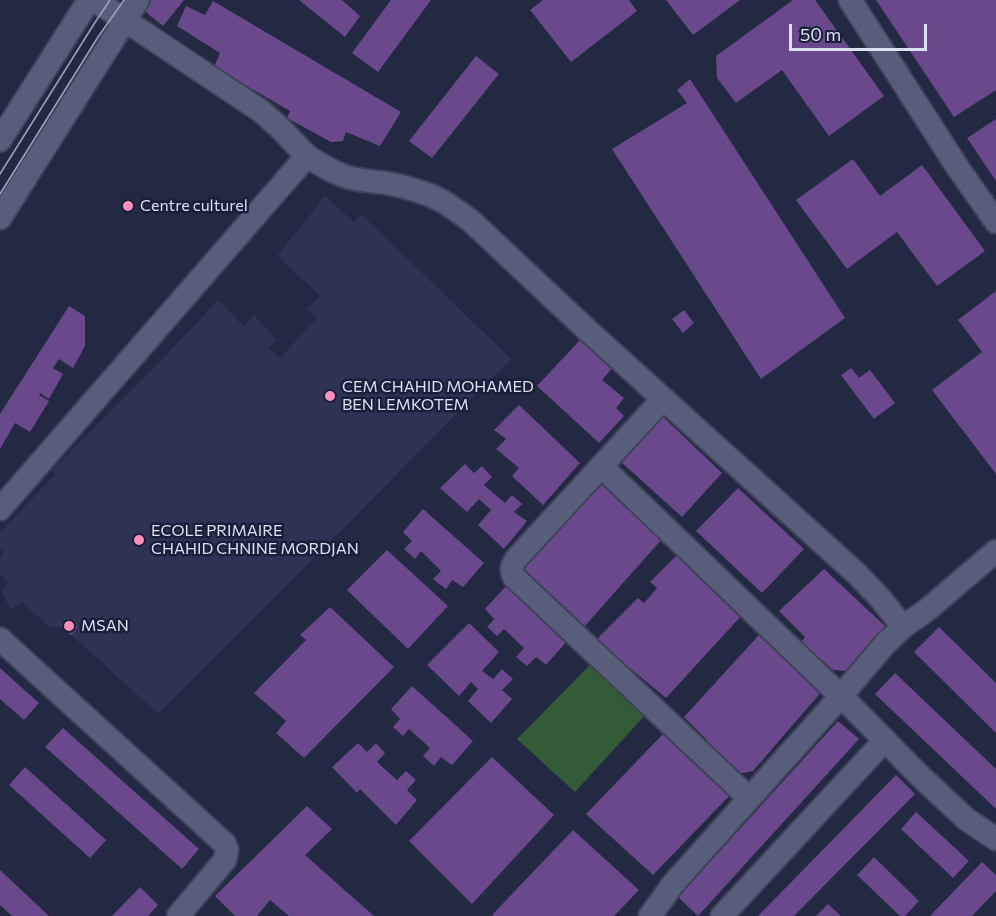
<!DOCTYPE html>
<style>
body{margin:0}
#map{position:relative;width:996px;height:916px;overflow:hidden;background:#232843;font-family:Commissioner,sans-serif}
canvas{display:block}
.scale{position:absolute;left:789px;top:24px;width:138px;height:27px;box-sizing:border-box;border:3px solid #dce0f2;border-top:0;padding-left:8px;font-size:18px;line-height:21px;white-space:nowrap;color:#dce0f2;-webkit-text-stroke:4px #1a1e38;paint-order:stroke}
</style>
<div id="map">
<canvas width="996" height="916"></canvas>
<div class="scale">50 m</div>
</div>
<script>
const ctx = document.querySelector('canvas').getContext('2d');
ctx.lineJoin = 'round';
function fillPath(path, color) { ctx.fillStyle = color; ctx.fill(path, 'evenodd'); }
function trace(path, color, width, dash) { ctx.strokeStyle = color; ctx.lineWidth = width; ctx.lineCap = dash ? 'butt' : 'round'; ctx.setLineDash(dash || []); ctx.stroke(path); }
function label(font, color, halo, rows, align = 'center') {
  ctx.font = font + ' Commissioner,sans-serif'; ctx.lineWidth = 5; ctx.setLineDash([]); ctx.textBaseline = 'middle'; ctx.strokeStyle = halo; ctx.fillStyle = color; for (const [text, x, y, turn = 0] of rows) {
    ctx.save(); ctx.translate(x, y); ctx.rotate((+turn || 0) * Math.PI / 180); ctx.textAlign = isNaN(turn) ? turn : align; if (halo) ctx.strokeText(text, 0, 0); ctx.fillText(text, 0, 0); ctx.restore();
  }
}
fillPath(new Path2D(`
 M325,196L354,222L361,214L511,359L159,714L61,626L50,628L23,603L10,609L1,590L8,583L0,574V558L4,551L0,548V532L56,474L52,470L155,367L218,300L244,327L254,315L277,339L269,348L280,358L316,319L307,309L320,296L277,256Z`), '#2e3354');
fillPath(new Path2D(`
 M591,664L646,714L575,792L517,739Z`), '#345b38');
fillPath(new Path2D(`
 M147,0H184L163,26L141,8Z
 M299,0H342L360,16L345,37Z
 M391,0H431L378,72L352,53Z
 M543,0H629L637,11L571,62L530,10Z
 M666,0H740L693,35Z
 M793,0H815L884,96L829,136L782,70L736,103L717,78L716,56Z
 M876,0H996V90L954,117Z
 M213,1L401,112L380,146L346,132L343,141L331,142L287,118L290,111L214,67L220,53L177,26L186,6L205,15Z
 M476,56L499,74L432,158L409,141Z
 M690,79L845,318L761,379L612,149L687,103L677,90Z
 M996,119V181L967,138Z
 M853,159L880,196L922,165L985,251L937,286L897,232L847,269L796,200Z
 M996,291V474L932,390L982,352L958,320Z
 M69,306L85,316V346L73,368L59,359L53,368L63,374L49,399L40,393L39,395L49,401L30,432L15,423L0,449V414Z
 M684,310L694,323L683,333L672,319Z
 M580,340L613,367L602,380L624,398L616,408L624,416L599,443L537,386Z
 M851,368L859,378L870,370L895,403L874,419L841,375Z
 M519,405L580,463L543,505L512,476L519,468L496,449L506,439L494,430Z
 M662,416L722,473L682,517L619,460Z
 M465,464L474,473L482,466L492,477L484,485L505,503L512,495L522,504L514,512L527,521L504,549L478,525L491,510L479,499L467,512L440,488Z
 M600,482L662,539L584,627L520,568Z
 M738,488L804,549L762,593L696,531Z
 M423,509L484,563L463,587L452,580L446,589L433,579L441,571L421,551L415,559L404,549L412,541L403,532Z
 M387,550L448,606L408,649L347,590Z
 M678,554L743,614L666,698L631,669L628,673L595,641L638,598L644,603L657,588L650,582Z
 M824,569L886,627L848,671L833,670L801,642L805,637L779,611Z
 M506,586L567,641L546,665L536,657L527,666L516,657L524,648L504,629L497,636L487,627L494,619L485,609Z
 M330,607L394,667L304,758L276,733L286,721L254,693L306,640L300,635Z
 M68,618L78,627L71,635L61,625Z
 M469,623L499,652L482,671L493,679L502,669L513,679L502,690L512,699L491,723L468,701L478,689L471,682L459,696L427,665Z
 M939,627L996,683V733L914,652Z
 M759,635L823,690L753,771L739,774L704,745L707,740L684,717Z
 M0,668L39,703L24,720L0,699Z
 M895,673L996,769V809L875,694Z
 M412,686L473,741L452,765L441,757L434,766L423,756L430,748L409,729L403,736L393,727L400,719L391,709Z
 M838,721L859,739L698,916L678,897Z
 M63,728L199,849L182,869L45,747Z
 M665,732L732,793L653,875L586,814Z
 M358,743L367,752L376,743L385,753L377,762L397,780L406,771L416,780L407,790L417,800L396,825L360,789L357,793L332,767Z
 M492,757L554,815L472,904L409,841Z
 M25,767L106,840L90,858L9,785Z
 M896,775L915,794L794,916H758Z
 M307,806L332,829L305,855L374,916H289L270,900L257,916H235L215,896Z
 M916,812L969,861L953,878L901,829Z
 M573,830L639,890L614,916H494L492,915Z
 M874,857L919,901L905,916H900L857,875Z
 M982,862L996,875V891L972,916H930Z
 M0,870L49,916H12L0,905Z
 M140,887L158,905L148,916H112Z
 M828,904L841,916H816Z`), '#69498b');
const minor = new Path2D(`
 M850,0L958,168L996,222
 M0,140L89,0
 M307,156C319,164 331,171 344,176C358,181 372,181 386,183C402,186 417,190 432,196C446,202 459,212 471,221L585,328L857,574L880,598L903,627
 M0,218L138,0
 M663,399L516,559C512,566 510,569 514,577L749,798
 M601,466L852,707L919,775L966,819L996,839
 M0,509L307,156L279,127L261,111L105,7L92,0
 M0,639L225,844L227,850L225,860L178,916
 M650,916L673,884L841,696L885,644L903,627L927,610L996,551
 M722,916L885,740`);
trace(minor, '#3f4258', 26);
trace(minor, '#575d7b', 22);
trace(new Path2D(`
 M0,174L94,24L110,0
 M0,194L98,37L124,0`), '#a0a4b9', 1.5);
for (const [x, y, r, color] of [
 [128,206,6,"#fe8ebb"],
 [330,396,6,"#fe8ebb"],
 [139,540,6,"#fe8ebb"],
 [69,626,6,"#fe8ebb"]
]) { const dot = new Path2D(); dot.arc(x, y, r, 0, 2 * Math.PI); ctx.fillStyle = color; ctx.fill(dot); trace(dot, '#1a1e38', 2); }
label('16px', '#dce0f2', '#1a1e38', [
 ["Centre culturel",140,206],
 ["CEM CHAHID MOHAMED",342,387],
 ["BEN LEMKOTEM",342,405],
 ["ECOLE PRIMAIRE",151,531],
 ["CHAHID CHNINE MORDJAN",151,549],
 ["MSAN",81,626]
], 'left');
</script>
